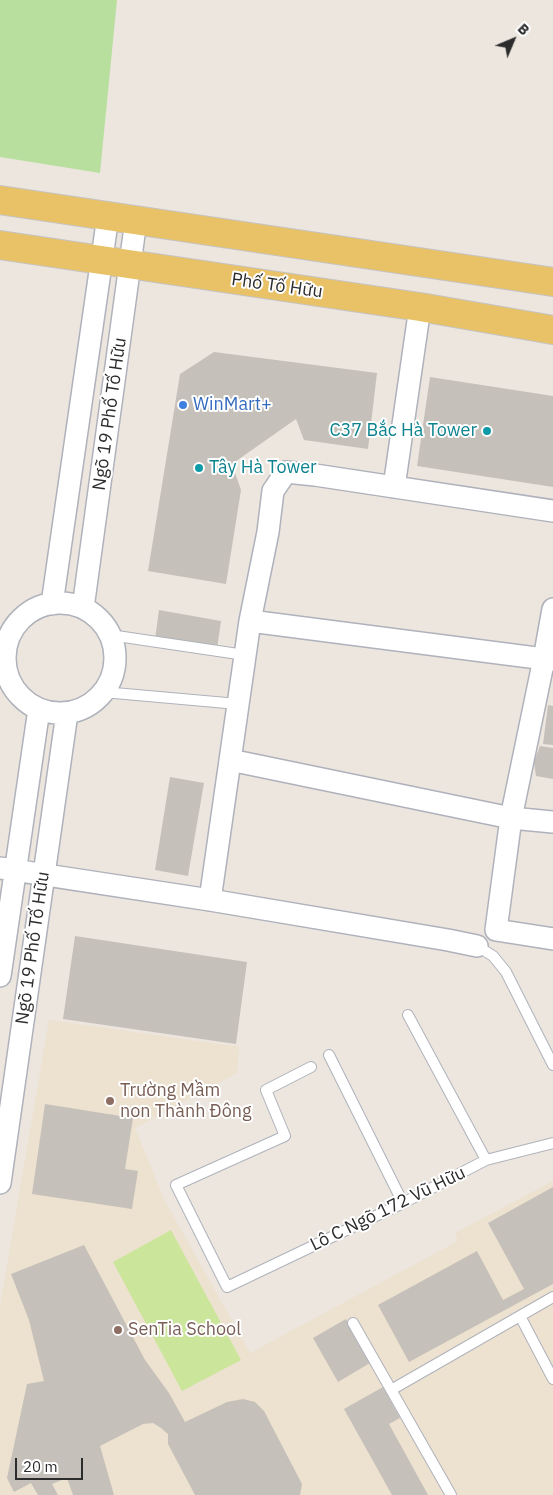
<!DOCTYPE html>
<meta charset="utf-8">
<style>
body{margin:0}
#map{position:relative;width:553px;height:1495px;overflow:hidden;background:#ece6df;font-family:"IBM Plex Sans",sans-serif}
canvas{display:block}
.north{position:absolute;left:488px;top:15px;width:50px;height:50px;-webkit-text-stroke:4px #fff;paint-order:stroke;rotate:45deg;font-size:14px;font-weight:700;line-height:20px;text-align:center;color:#2c2c2c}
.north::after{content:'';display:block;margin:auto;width:18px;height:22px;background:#2c2c2c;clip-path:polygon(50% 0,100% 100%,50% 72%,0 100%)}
.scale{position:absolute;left:15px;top:1458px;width:68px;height:22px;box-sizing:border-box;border:2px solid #2c2c2c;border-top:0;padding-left:6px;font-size:15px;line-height:18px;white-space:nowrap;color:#2c2c2c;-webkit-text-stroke:4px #fff;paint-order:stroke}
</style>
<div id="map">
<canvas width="553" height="1495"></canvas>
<div class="north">B</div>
<div class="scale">20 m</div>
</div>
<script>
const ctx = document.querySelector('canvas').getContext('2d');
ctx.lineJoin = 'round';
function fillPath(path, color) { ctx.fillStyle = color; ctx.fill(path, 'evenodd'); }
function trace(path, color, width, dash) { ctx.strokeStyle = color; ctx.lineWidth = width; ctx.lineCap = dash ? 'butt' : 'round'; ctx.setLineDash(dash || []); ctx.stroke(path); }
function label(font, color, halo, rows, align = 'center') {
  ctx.font = font + ' "IBM Plex Sans",sans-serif'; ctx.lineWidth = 4; ctx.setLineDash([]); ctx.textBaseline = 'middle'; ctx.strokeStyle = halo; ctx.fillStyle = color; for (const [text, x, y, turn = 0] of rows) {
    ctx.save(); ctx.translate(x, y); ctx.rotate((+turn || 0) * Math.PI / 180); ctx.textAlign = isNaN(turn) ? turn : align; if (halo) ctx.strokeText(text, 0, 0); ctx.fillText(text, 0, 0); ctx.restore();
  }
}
fillPath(new Path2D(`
 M49,1020L239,1047L237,1073L135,1128L164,1199L250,1353L458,1241L455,1233L553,1181V1495H0V1306Z`), '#ede1cf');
fillPath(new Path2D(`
 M0,0H117L100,173L0,157Z`), '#b9df9f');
fillPath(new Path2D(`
 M171,1230L241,1360L182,1391L113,1262Z`), '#cbe69b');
fillPath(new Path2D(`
 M214,352L377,373L368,449L304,440L296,419L232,464L241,490L226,584L148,571L180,374Z
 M430,377L553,396V487L417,466Z
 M159,610L221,621L217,649L155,639Z
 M548,705L553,706V745L543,744Z
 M540,746L553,748V779L536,776L534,762Z
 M170,777L204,783L188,876L155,870Z
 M75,936L247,962L236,1044L63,1019Z
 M45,1104L133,1118L125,1169L138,1171L132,1209L32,1194Z
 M553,1187V1284L409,1362L378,1305L477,1251L503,1300L524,1289L488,1223Z
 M84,1245L145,1360L169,1393L185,1422L227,1402L243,1399L255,1402L264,1411L302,1484L300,1495H195L168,1444V1434L161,1428L153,1423L143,1424L100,1446L114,1495H73L67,1478L52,1484L58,1495H38L31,1483L14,1492L7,1478L27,1384L44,1381L29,1320L11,1274Z
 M346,1319L370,1363L338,1382L313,1338Z
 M383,1387L400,1418L389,1424L428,1495H392L344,1409Z`), '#c5c1ba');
const lane = new Path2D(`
 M110,635L245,655
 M103,692L238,704
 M477,946L493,956L506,972L553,1065
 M408,1015L486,1160
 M329,1055L403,1203
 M311,1067L266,1090L285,1136L176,1185L227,1287L403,1203L486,1160L553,1143
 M520,1316L553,1379
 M353,1323L451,1495
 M391,1390L553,1297`);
const street = new Path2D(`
 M394,487L420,307
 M5 658a55 55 0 1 1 110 0a55 55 0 1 1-110 0Z
 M52,604L108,216
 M83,608L136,220
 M553,609L544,659L511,818L496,930L553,939
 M250,621L553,660
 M230,760L511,818L553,822
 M0,868L210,900L448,940L477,946
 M210,900L250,621L268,532L273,491L286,472L315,475L553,511
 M0,976L39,709
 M0,1183L67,713`);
const primary = new Path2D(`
 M0,200L553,282
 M0,245L420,307L553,330`);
trace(lane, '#afb2bb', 12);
trace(street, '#afb2bb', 24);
trace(primary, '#c4c4c4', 30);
trace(lane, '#fff', 10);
trace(street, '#fff', 21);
trace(primary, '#e9c268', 28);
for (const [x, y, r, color] of [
 [183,405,5,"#3f7fe0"],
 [487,431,5,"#0f9aa8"],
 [199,468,5,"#0f9aa8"],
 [110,1101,5,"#8d6e63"],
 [118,1330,5,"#8d6e63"]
]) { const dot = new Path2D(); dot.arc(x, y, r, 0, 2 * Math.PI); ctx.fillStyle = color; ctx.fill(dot); trace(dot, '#fff', 2); }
label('18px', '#2c2c2c', '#fff', [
 ["Phố Tố Hữu",277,286,8],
 ["Ngõ 19 Phố Tố Hữu",110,414,-82],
 ["Ngõ 19 Phố Tố Hữu",33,948,-82],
 ["Lô C Ngõ 172 Vũ Hữu",388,1209,-26]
]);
label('18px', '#366cbe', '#fff', [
 ["WinMart+",193,405]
], 'left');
label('18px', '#0d838f', '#fff', [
 ["C37 Bắc Hà Tower",477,431],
 ["Tây Hà Tower",209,468,"left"]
], 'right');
label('18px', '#785e54', '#fff', [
 ["Trường Mầm",120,1091],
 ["non Thành Đông",120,1112],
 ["SenTia School",128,1330]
], 'left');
</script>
